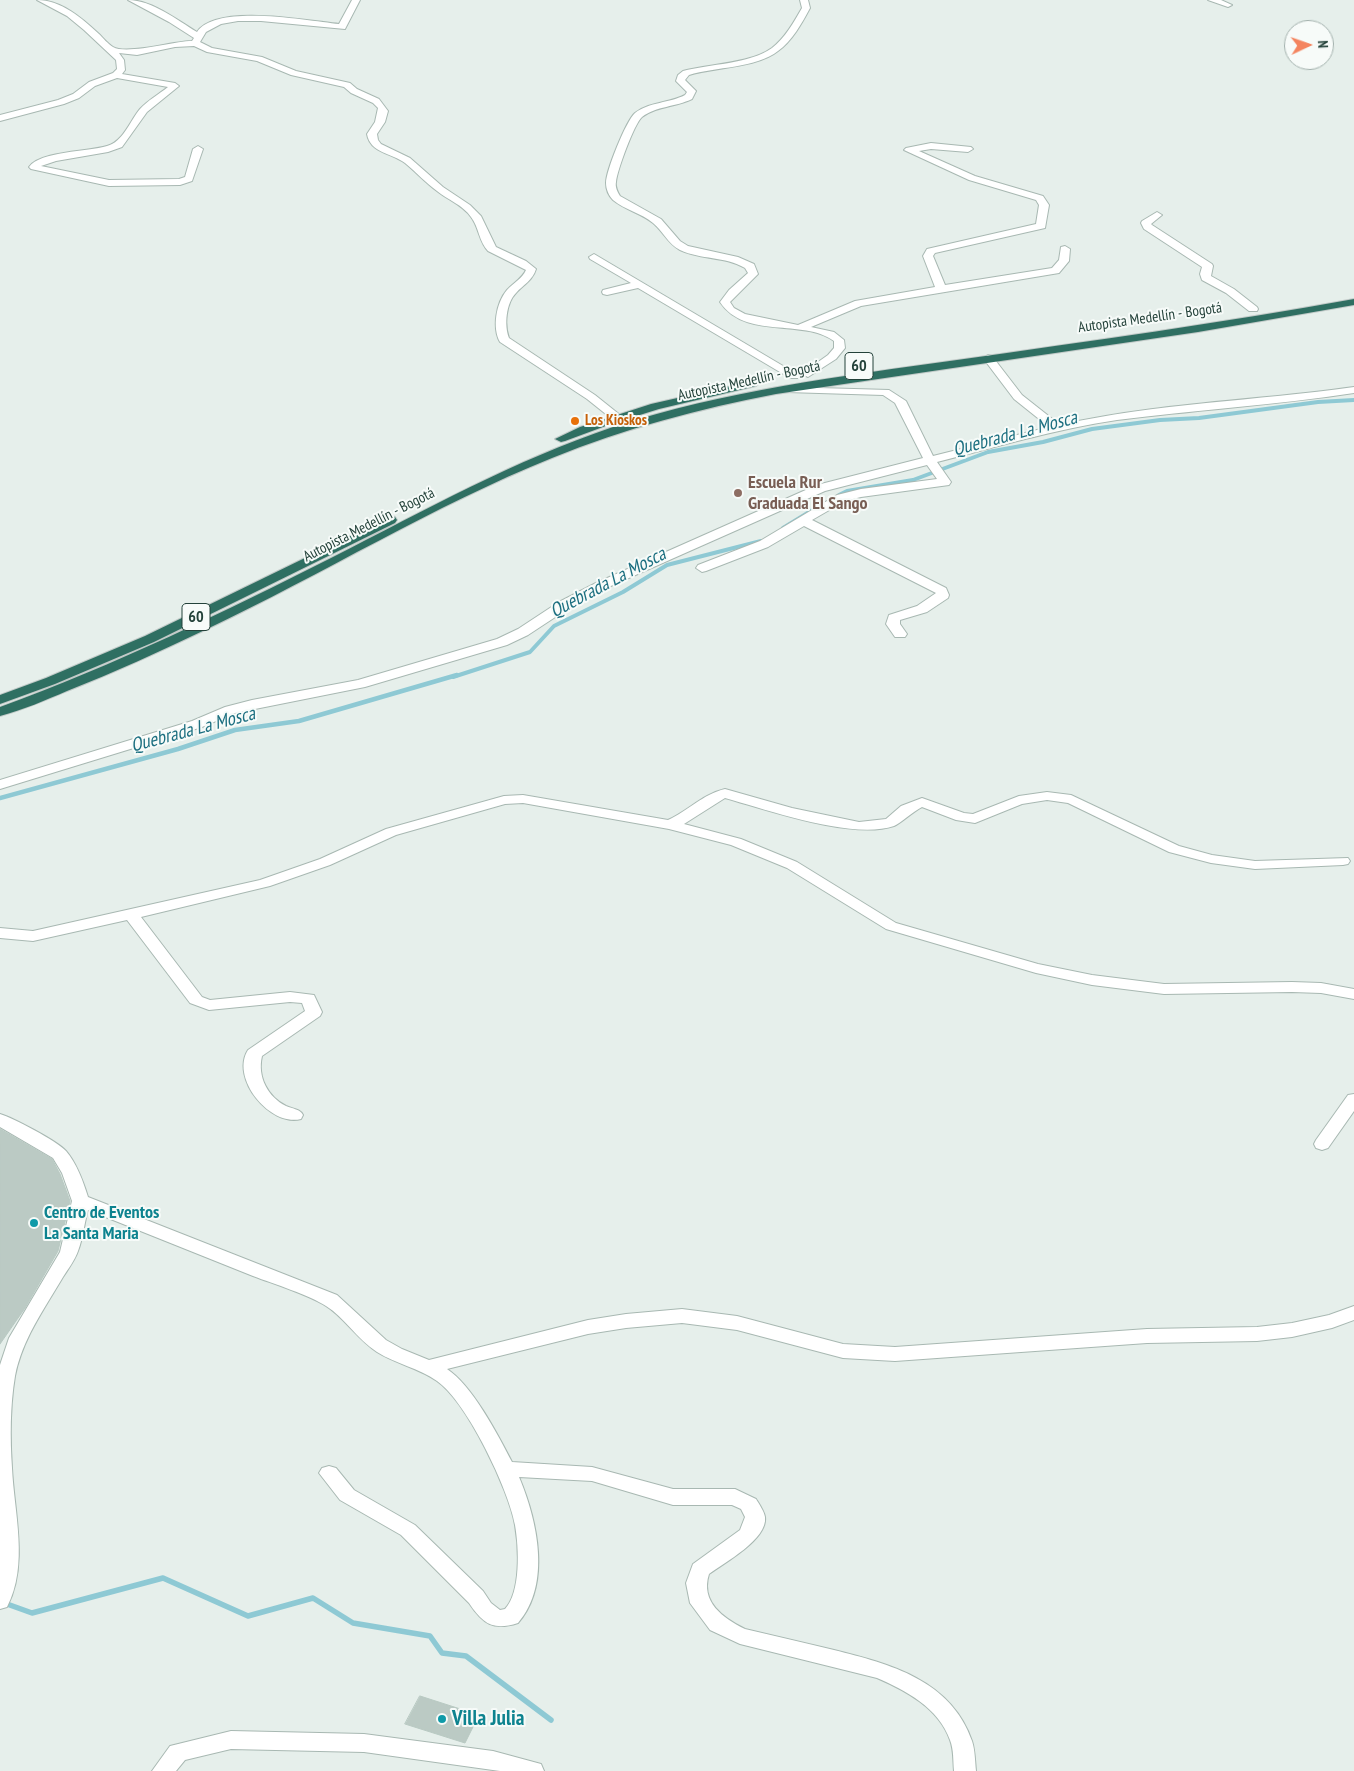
<!DOCTYPE html>
<meta charset="utf-8">
<style>
body{margin:0}
#map{position:relative;width:1354px;height:1771px;overflow:hidden;background:#e6efeb;font-family:"PT Sans Narrow",sans-serif}
canvas{display:block}
.north{position:absolute;left:1284px;top:20px;width:50px;height:50px;box-sizing:border-box;background:#f7fbf9;border:1px solid #a3b1ad;border-radius:50%;rotate:87deg;font-size:14px;font-weight:700;line-height:20px;text-align:center;color:#24423a}
.north::after{content:'';display:block;margin:auto;width:18px;height:22px;background:#f4845f;clip-path:polygon(50% 0,100% 100%,50% 72%,0 100%)}
</style>
<div id="map">
<canvas width="1354" height="1771"></canvas>
<div class="north">N</div>
</div>
<script>
const ctx = document.querySelector('canvas').getContext('2d');
ctx.lineJoin = 'round';
function trace(path, color, width, dash) { ctx.strokeStyle = color; ctx.lineWidth = width; ctx.lineCap = dash ? 'butt' : 'round'; ctx.setLineDash(dash || []); ctx.stroke(path); }
function fillPath(path, color) { ctx.fillStyle = color; ctx.fill(path, 'evenodd'); }
function label(font, color, halo, rows, align = 'center') {
  ctx.font = font + ' "PT Sans Narrow",sans-serif'; ctx.lineWidth = 4; ctx.setLineDash([]); ctx.textBaseline = 'middle'; ctx.strokeStyle = halo; ctx.fillStyle = color; for (const [text, x, y, turn = 0] of rows) {
    ctx.save(); ctx.translate(x, y); ctx.rotate((+turn || 0) * Math.PI / 180); ctx.textAlign = isNaN(turn) ? turn : align; if (halo) ctx.strokeText(text, 0, 0); ctx.fillText(text, 0, 0); ctx.restore();
  }
}
trace(new Path2D(`
 M839,495L847,491L913,480L988,452L1043,442L1092,429L1160,420L1199,418L1318,402L1354,400
 M783,528L819,506
 M453,677L530,652L554,626L623,592L667,565L761,541`), '#8ec9d4', 4);
trace(new Path2D(`
 M0,798L178,749L235,730L299,721L457,675`), '#8ec9d4', 4.5);
trace(new Path2D(`
 M7,1604L32,1613L163,1578L248,1616L313,1598L353,1623L430,1636L442,1653L466,1656L551,1720`), '#8ec9d4', 5.5);
const building = new Path2D(`
 M0,1129L52,1159L60,1174L70,1201L58,1251L25,1308L0,1344Z
 M420,1696L479,1715L465,1743L405,1724Z`);
fillPath(building, '#bbcac4');
trace(building, '#b8c9c2', 1);
const minor = new Path2D(`
 M37,0C61,0 82,18 99,34C103,38 108,44 113,47C127,55 174,41 192,41L194,38L169,22L128,0C152,0 177,20 197,32C216,3 309,21 339,24L352,0H360L345,29L261,21H238L221,24L206,32L200,42L212,48L262,57L296,71L350,83L357,89L379,99L388,111L385,122L377,134L378,140L381,144L410,158L443,187L470,205L481,216L496,247L526,261L536,269C533,280 523,285 516,293C506,303 504,325 509,338L595,395L620,415L622,417L620,419H612L587,399L500,342C492,328 496,303 507,290C513,283 522,279 526,270L488,251C479,242 479,227 471,217C463,205 448,200 437,191C426,183 416,172 405,163C392,153 370,153 367,134L375,122L378,108L373,103L351,93L344,87L291,75L257,61L207,52L194,46L175,47L137,55L119,53L124,60L125,70L122,74L175,83L179,86L147,112L122,147L108,152L56,161L41,166L109,180L179,179L185,177L193,149L198,146L203,149L192,181L180,185L109,186L31,169L29,167C40,151 88,152 107,146C123,142 130,121 140,109C147,101 159,94 168,87L117,78L95,86L79,98L64,104L0,121V115L58,100L73,94L89,82L113,73L117,69L116,60L84,30L67,16Z
 M800,0H808L810,8C802,23 792,41 778,51C757,68 715,67 689,75L685,80L696,91L692,99C676,107 656,106 642,117C634,124 617,171 616,182C615,187 617,191 620,196L661,219L680,241L688,246L738,257L754,264L758,274L730,302L734,308L745,314L798,325L855,301L935,287L923,256L927,249L1036,224L1039,205L1036,200L969,180L904,150L906,148L931,143L971,147L973,149L968,152L931,149L919,151L975,176L1043,196L1049,205L1045,228L935,253L933,256L945,285L1052,268L1059,260L1061,247L1065,246L1070,249L1069,261L1059,273L861,306L811,327L834,332L844,340L845,348L836,359L808,377L802,374L804,372L828,355L834,348V341C803,318 745,340 720,302L729,290L748,273L745,268C725,256 701,260 680,250C668,244 663,231 653,223C641,213 625,210 613,200C609,196 606,189 606,183C606,171 626,121 635,113C649,102 670,103 685,95L687,92L676,81L678,75L683,71C709,64 750,64 772,48C785,38 794,22 802,8Z
 M1208,0H1221L1232,5L1228,7Z
 M1157,212L1162,215L1151,224L1152,225L1212,264L1213,266L1211,276L1234,289L1257,307L1258,309L1257,311H1249L1226,293L1202,280L1200,274L1202,267L1144,229L1141,223L1142,221Z
 M594,254L800,376L798,378H790L638,288L607,295L603,294L602,292L603,290L631,283L590,259L589,257Z
 M988,355L992,356L1022,395L1060,425C1156,403 1256,401 1354,387V393C1275,405 1196,410 1117,420C1056,429 996,447 937,462L951,482L949,485L861,497L845,501L812,520L946,588L949,595L948,598L927,612L900,620V624L907,634L905,637H895L886,624L889,615L917,606L936,593L804,526L768,547L706,571L702,572L696,568L698,565L760,541L837,495L861,489L937,479L927,465L825,491L604,589L569,608L528,635L507,645L365,687L235,713L202,727L0,789V780L192,721L225,707L252,700L358,680L497,639L518,629L559,602L596,583L817,485L923,458L895,403L883,395L787,392L783,391L781,389L783,387L889,390L906,401L933,456L1049,427L1014,399L983,358Z
 M725,789L792,808L859,822L886,819L901,806L922,798L964,813L973,814L1019,796L1047,792L1071,795L1179,846L1212,855L1255,861L1348,858L1350,861L1348,864L1343,865L1255,869L1211,863L1169,852L1068,803L1047,800L1022,804L975,823L956,820L922,807C912,812 901,823 894,826C852,840 768,810 725,798L684,824L741,839L797,862L896,923L1038,964L1092,975L1164,984L1292,982L1321,983L1354,989V999L1321,993L1292,992L1164,994L1092,985L1036,973L886,929L787,868L731,845L669,829L523,803L505,804L396,835L330,865L270,886L141,917L202,997L210,1000L290,992L314,995L322,1012L320,1016L262,1056C257,1077 268,1097 286,1106C293,1109 300,1109 303,1115L301,1119C270,1127 230,1078 248,1050L305,1011L302,1003L290,1002L209,1010L190,1003L127,920L33,941L0,938V928L33,931L260,880L320,859L386,829L504,796L523,795L668,820C688,811 703,794 725,789Z
 M1354,1094V1111L1328,1148L1322,1150L1316,1148L1314,1144L1316,1140L1348,1095Z
 M0,1114C13,1118 57,1141 66,1151C77,1164 83,1181 88,1197L337,1295L386,1340L402,1349L429,1360L588,1320L626,1314L682,1309L737,1316L843,1344L895,1347L1147,1329L1257,1327L1292,1323L1329,1315L1354,1306V1320L1332,1328L1292,1337L1257,1341L1147,1343L895,1361L843,1358L737,1330L682,1323L626,1328L588,1334L447,1369C472,1385 498,1435 512,1462L592,1467L673,1489H735L756,1499C759,1504 764,1511 765,1517C768,1539 724,1563 709,1574C700,1602 723,1618 745,1629C775,1636 805,1643 834,1650C890,1664 951,1680 972,1741C975,1750 975,1761 976,1771H954C953,1761 954,1750 950,1740C939,1708 905,1690 877,1678L740,1644L710,1630L690,1603L686,1583L693,1564L740,1530L745,1517L741,1509L732,1505H673L592,1481L519,1477C537,1520 552,1584 518,1623C493,1631 483,1624 469,1603L401,1535L340,1500L319,1473L322,1468L329,1466L336,1468L354,1490L415,1525L483,1591L491,1603L500,1610L505,1609C521,1592 519,1548 515,1525C509,1490 467,1402 437,1381C419,1368 396,1364 377,1352C357,1339 344,1317 326,1306C309,1295 274,1284 253,1276C198,1254 143,1232 88,1210C84,1224 83,1238 78,1251C75,1260 68,1269 63,1277C44,1309 22,1340 15,1376C10,1406 10,1438 12,1468C14,1512 29,1565 7,1607L0,1609V1365L9,1338L60,1252L72,1201L62,1173L53,1158L0,1127Z
 M231,1731L364,1734L493,1751L541,1764L544,1771H500L364,1752L231,1749L185,1760L176,1771H152L170,1746Z`);
const highway = new Path2D(`
 M1354,299V305L1198,332L776,394C699,409 625,428 552,458C433,506 323,574 207,629C161,651 115,672 67,691C46,700 23,710 0,716V707C115,665 224,612 333,557C425,510 515,460 613,427C724,391 841,376 957,360C1090,341 1222,323 1354,299Z
 M752,381L758,384L756,386L659,409L611,424L565,441L561,442L555,439L580,427L651,404Z
 M391,516L395,517L397,520L395,523L154,642L55,684L0,704V695L46,678L145,636Z`);
trace(minor, '#a8b8b2', 2);
trace(highway, '#c2cac8', 2);
fillPath(minor, '#fff');
fillPath(highway, '#2f6f62');
for (const [x, y, r, color] of [
 [575,421,5,"#e8710a"],
 [738,493,5,"#8d6e63"],
 [34,1223,5,"#0f9aa8"],
 [442,1719,5,"#0f9aa8"]
]) { const dot = new Path2D(); dot.arc(x, y, r, 0, 2 * Math.PI); ctx.fillStyle = color; ctx.fill(dot); trace(dot, '#f7fbf9', 2); }
label('15px', '#24423a', '#f7fbf9', [
 ["Autopista Medellín - Bogotá",1150,318,-8],
 ["Autopista Medellín - Bogotá",749,381,-12],
 ["Autopista Medellín - Bogotá",369,525,-27]
]);
label('bold 15px', '#c56008', '#f7fbf9', [
 ["Los Kioskos",585,421]
], 'left');
for (const [x, y, w] of [
 [859,366,28],
 [196,617,28]
]) { const box = new Path2D(); box.roundRect(x - w / 2, y - 13.5, w, 27, 4); ctx.fillStyle = '#f7fbf9'; ctx.fill(box); trace(box, '#24423a', 1); }
label('bold 16px', '#24423a', null, [
 ["60",859,366],
 ["60",196,617]
]);
label('bold 18px', '#785e54', '#f7fbf9', [
 ["Escuela Rur",748,483],
 ["Graduada El Sango",748,504]
], 'left');
label('bold 18px', '#0d838f', '#f7fbf9', [
 ["Centro de Eventos",44,1213],
 ["La Santa Maria",44,1234]
], 'left');
label('italic 19px', '#1c6f80', '#f7fbf9', [
 ["Quebrada La Mosca",1015,434,-15],
 ["Quebrada La Mosca",608,583,-28],
 ["Quebrada La Mosca",193,730,-15]
]);
label('bold 21px', '#0d838f', '#f7fbf9', [
 ["Villa Julia",452,1719]
], 'left');
</script>
